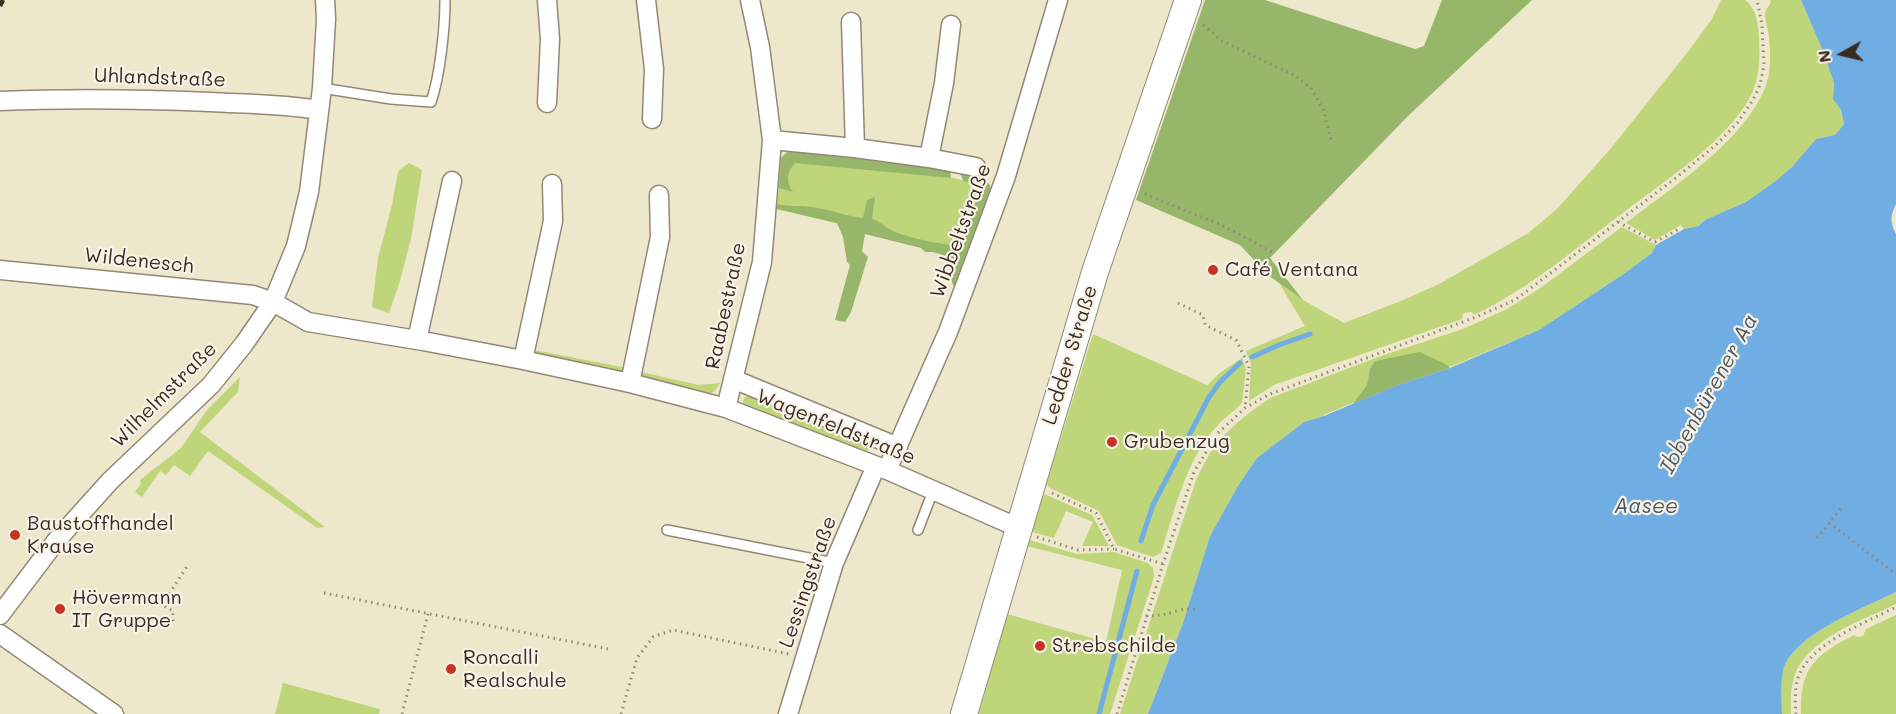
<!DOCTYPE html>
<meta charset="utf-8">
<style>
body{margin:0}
#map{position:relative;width:1896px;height:714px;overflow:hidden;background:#ede7cc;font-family:Mali,sans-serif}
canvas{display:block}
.north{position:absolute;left:1812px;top:24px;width:60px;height:60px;-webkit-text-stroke:4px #f7f3e8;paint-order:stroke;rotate:262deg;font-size:16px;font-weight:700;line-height:24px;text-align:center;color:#3b2a1e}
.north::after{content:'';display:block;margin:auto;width:21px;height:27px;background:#3b2a1e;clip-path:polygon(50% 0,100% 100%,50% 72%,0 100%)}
</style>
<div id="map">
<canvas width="1896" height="714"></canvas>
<div class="north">N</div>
</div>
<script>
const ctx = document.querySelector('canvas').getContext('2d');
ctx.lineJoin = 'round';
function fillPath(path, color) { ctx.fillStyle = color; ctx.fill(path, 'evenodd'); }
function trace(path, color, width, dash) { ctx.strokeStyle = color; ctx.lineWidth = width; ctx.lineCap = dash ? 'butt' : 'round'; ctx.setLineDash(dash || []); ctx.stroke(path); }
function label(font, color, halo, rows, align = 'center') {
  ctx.font = font + ' Mali,sans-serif'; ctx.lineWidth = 4.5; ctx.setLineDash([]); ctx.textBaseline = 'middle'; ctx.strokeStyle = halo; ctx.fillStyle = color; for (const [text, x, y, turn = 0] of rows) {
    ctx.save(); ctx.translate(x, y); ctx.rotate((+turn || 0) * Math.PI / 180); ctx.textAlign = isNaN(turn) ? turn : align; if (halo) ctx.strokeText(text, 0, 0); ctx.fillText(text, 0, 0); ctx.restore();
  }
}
fillPath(new Path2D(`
 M1721,0H1745C1756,8 1758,23 1759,37C1760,58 1760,80 1749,99C1725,142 1667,179 1628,209C1578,246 1531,288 1474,315L1471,312L1463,313L1462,319L1274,385L1249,401L1251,364L1246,351L1305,326L1279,283L1303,300L1344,323L1401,301L1439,284L1527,234L1557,209L1612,147L1691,48L1712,19Z
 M1770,0H1801L1823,51L1834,83L1833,99L1841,110L1844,124L1835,135L1816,139L1792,167L1777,180L1746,202L1707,219L1702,221L1699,226L1684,229L1681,225L1655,240L1626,223C1671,188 1759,132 1769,73C1771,62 1770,48 1769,37C1768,29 1765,21 1765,14C1766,10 1769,5 1771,2Z
 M781,158L954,178L982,186L958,253L777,209Z
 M409,163L422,170L411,239L400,281L389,313L372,307L378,258L392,205L397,177L399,170Z
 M1622,227L1656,245L1652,253L1625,273L1539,330L1457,364L1395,386L1323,415L1324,416L1304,422L1257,458L1239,484L1210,536L1183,623L1148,714H1120L1196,480C1201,470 1206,459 1212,450C1227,429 1249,412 1270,398L1381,356L1463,329L1507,309L1539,289Z
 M1093,334L1207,385L1221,372L1242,358L1246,369L1242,403C1235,411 1225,417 1218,425C1186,459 1175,509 1161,553L1153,557L1117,545L1099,511L1048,487L1047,483Z
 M534,350L627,368L620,373L535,354Z
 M641,372L699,385L720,383L715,391L706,395L643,380L640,375Z
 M240,377L238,392L200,432L325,527L317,528L208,451L190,476L174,465L166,475L160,471L142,497L135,492L141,484L140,480L181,448L207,410Z
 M749,396L782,405L871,442L866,454L798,425L748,407L744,405L743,401L745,397Z
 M1044,494L1092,515L1109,546H1082L1093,522L1066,511L1054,538L1032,532Z
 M1029,540L1077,554L1114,552L1148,563L1153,568L1154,577L1110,714H979L1007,614L1106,642L1122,570L1027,546Z
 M1896,592V604C1862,621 1803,639 1793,681C1790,692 1791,703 1791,714H1782C1782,701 1780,686 1783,672C1789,636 1866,607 1896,592Z
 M1896,615V714H1801C1800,667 1815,655 1854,635L1857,637L1863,636L1866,629Z
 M283,683L380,709L379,714H275Z`), '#bed579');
fillPath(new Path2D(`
 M1205,0H1265L1415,49L1424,46L1442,0H1532L1408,116L1270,258L1303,300L1268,275L1240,245L1136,200Z
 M800,150L851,155L873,161L950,170L951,178L795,163C787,171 785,182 793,192L779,188L781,158L788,151Z
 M965,173C978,175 985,174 991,188L955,289L951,280L949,257L933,252H925L921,248L865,234L862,251L868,257L851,312L845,322L835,320L850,265L847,262L843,237L837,223L777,209V204C789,207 799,205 811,207C829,209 845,216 863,218L867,200L875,197L872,219C880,221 882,225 889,229C900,236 948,247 961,245L981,186L963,181L961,175Z
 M1420,352C1430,358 1441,360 1450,368L1395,386L1353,404L1367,385L1370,369L1375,361Z`), '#96b669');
fillPath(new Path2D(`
 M1801,0H1896V204C1890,216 1890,223 1896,234V592C1866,607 1789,636 1783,672C1780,686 1782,701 1782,714H1148L1183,623L1210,536L1239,484L1257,458L1304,422L1324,416L1395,386L1450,368L1539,330L1625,273L1652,253L1656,245L1684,229L1699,226L1702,222L1707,219L1746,202L1777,180L1792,167L1816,139L1835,135L1844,124L1841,110L1833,99L1834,83L1823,51Z`), '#70ade2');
trace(new Path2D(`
 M1252,357L1279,345L1310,334
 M1141,541L1153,505L1209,397L1220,382L1240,363
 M1099,714L1137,571`), '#70ade2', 5);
const lane = new Path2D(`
 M322,88L391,99L431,102C440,76 445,28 445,0
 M667,530L834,563
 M918,530L933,491`);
const street = new Path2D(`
 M547,0L550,39L547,103
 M646,0L654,69L652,119
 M851,22L855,148
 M951,25L944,83L929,158L976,167
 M0,101C70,98 140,99 210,102C246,104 283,104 319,110
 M772,140L855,148L929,158
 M0,270L253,295L273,302L308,322L423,341L523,360L630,383L726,408L887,470L1010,524L1020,527
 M417,340L452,181
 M523,360L553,221L552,184
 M733,379L898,447
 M630,383L660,237L659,195
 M726,408L762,262L772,140L760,47L750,0
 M887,470L948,332L1006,176L1058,0
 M0,615L56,541L110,481L211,385L244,344L273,302L296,246L309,192L322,88L326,19L325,0
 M0,634L114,714
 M788,714L834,563L876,466`);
const secondary = new Path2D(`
 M964,714L1095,272L1188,0`);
trace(lane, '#948875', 12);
trace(street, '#948875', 21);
trace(secondary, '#948875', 28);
trace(new Path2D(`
 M1203,25L1222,41L1296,76L1311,88L1323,109L1331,140
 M1145,194L1221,225L1272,252
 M1618,222L1655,242L1681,228
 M1178,303L1203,315L1205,325L1236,340L1249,366L1245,408
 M1052,493L1096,513L1114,549L1163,564
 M1829,523L1896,574
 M1037,537L1078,550L1114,549
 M1817,538L1841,508
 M324,593L608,649
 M1146,616C1159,616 1168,614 1180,610C1186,608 1190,611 1199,607
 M173,621V611L162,605L188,565
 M402,714L428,614
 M621,714L637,658L653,637L673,630L789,654
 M1117,714L1163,564L1194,472L1217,434L1245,408L1270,394L1476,317L1515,300L1677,177L1717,144L1738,122L1753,100L1760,85L1764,65L1762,25L1757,0
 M1796,714C1795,704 1795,691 1797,681C1807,644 1865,623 1896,607`), '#948875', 3, [1.5, 4.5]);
trace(lane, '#fff', 9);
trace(street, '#fff', 18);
trace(secondary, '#fff', 26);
trace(new Path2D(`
 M0,6L3,0`), '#3b2a1e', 4.5, [9, 4.5]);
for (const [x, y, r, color] of [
 [1213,270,6,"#c8321e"],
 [1112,442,6,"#c8321e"],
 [15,535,6,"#c8321e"],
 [60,609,6,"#c8321e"],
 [1040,646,6,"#c8321e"],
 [451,669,6,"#c8321e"]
]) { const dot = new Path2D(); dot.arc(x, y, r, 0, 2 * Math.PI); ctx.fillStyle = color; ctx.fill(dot); trace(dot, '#f7f3e8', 2); }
label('20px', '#3b2a1e', '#f7f3e8', [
 ["Uhlandstraße",160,78,2],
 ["Wibbeltstraße",961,231,-70],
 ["Wildenesch",139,261,6],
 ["Raabestraße",726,306,-78],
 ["Ledder Straße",1070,355,-73],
 ["Wilhelmstraße",164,395,-45],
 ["Wagenfeldstraße",836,427,22],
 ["Lessingstraße",808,582,-71]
]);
label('20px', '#3b2a1e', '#f7f3e8', [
 ["Café Ventana",1225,270],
 ["Grubenzug",1124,442],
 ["Baustoffhandel",27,524],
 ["Krause",27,547],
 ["Hövermann",72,598],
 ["IT Gruppe",72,621],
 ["Strebschilde",1052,646],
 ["Roncalli",463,658],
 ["Realschule",463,681]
], 'left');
label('italic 21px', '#4e5863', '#f7f3e8', [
 ["Ibbenbürener Aa",1709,394,-61],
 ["Aasee",1646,507]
]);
</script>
